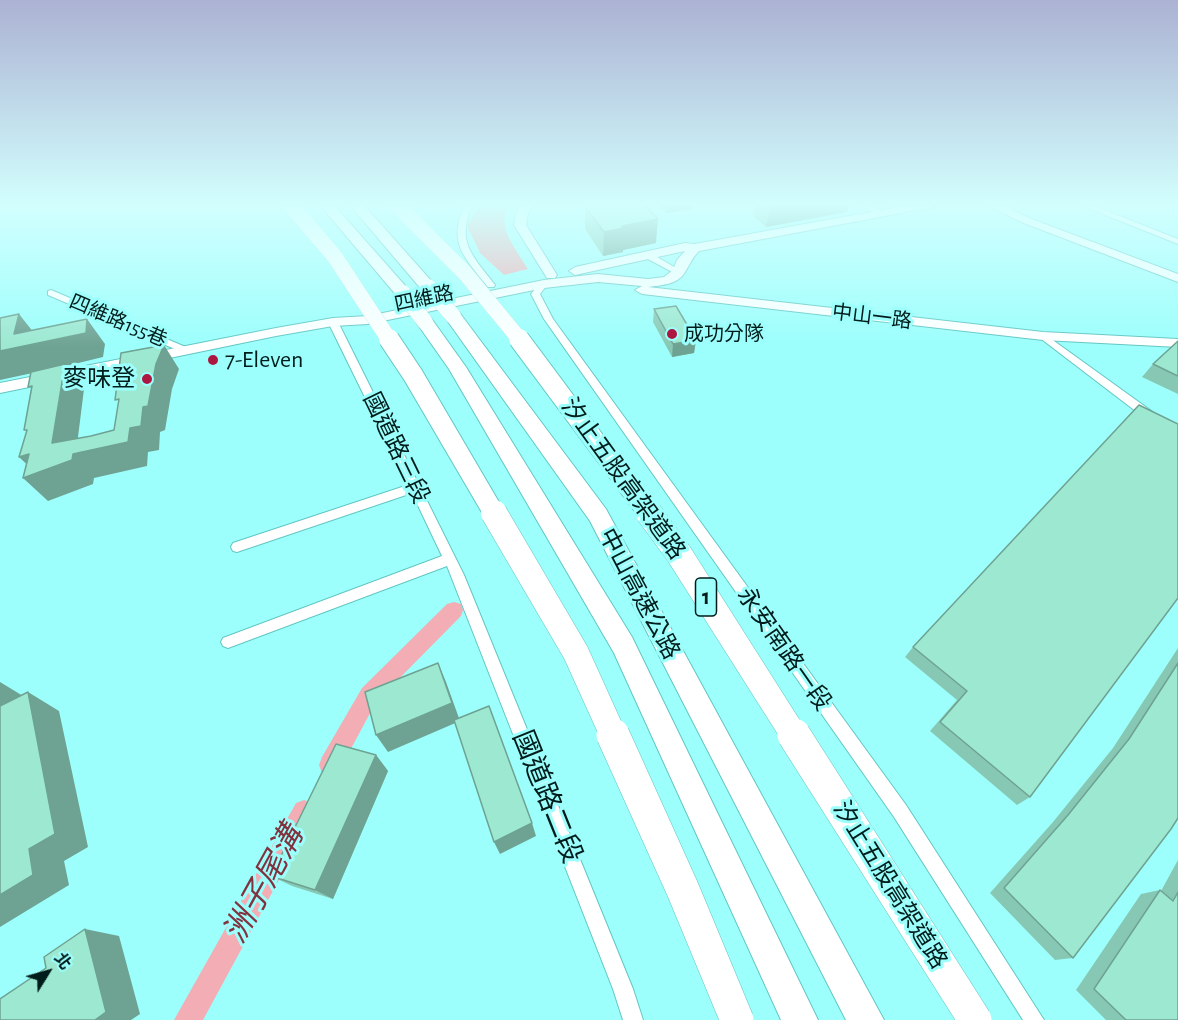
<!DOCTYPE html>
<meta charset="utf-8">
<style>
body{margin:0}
#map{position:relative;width:1178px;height:1020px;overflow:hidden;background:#9cfffc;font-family:"Alegreya Sans","Noto Sans TC",sans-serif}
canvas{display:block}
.north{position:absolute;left:18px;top:942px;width:60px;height:60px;-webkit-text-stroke:4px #9cfffc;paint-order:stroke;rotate:53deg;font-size:16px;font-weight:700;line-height:24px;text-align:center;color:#001c1b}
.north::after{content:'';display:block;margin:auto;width:21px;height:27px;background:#001c1b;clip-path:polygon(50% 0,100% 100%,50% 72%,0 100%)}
</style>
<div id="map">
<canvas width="1178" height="1020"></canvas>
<div class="north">北</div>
</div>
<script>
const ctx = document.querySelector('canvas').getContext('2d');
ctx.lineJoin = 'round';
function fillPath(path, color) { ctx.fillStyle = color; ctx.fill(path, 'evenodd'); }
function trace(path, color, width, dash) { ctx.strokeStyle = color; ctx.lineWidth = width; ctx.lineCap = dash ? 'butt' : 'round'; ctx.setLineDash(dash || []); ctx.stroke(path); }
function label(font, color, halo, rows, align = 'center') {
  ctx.font = font + ' "Alegreya Sans","Noto Sans TC",sans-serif'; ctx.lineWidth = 6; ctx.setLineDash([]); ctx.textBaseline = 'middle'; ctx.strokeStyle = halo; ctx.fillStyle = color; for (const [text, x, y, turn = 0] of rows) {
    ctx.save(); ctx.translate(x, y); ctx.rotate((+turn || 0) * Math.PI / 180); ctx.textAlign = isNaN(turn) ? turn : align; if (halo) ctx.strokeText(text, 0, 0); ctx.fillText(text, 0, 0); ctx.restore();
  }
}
fillPath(new Path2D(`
 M480,204H509C495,226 516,249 528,269L504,275L480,253L467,226Z`), '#f2aeb4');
fillPath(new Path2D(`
 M454,602L461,604L463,610L461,616L376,702L338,773L330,776L322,773L319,765L322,757L362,688L447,604Z
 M304,800L312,803L315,811L312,819L203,1020H174L296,803Z`), '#f2aeb4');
const street = new Path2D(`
 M465,204H473C455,242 473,256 495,285L494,287H488C464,257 447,243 465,204Z
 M859,204H869L886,214L879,216Z
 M1078,204H1089L1178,239V244Z
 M646,254H652L683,272L676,274L646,258Z
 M544,281L548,284L540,294L553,319L906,805L1044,1020H1023L894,817L544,319L531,294L541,282Z
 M51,290L188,348L190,350L188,352H182L48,295V291Z
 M333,319L338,322L464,575L633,989L643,1020H623L613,989L447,566L228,648L223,646L221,642L223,638L442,556L412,493L237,552L233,551L231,547L233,543L408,485L328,322Z
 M1043,333L1154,413L1155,416L1154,419H1146L1040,338V334Z`);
const secondary = new Path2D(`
 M522,204H534L528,213L526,225L557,275L555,278H547L514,225L516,213Z
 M915,204H939L933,207L699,251C691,259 691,263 685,272C678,285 661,285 648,287L1043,332L1178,339V347L1043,340L642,294L635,290L642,286L598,282L544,288L368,324L333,326L276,336L0,393V383L276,328L333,318L368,316L544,280L598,274L648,279L664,277L673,270L677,260L685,251L575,275L569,271L575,267L685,243L695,244Z
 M986,204H1001L1029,218L1178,274V282L1021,222Z`);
const highway = new Path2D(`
 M319,204H333L409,290L411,293L409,296H397Z
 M349,204H363L434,284L436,287L434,290H422Z
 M453,311L459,312L606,509L884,1020H846L590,521L444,316L447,312Z
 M425,317L431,318L466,367L632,637L818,1020H781L614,653L449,369L416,322L419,318Z`);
trace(street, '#62c6c3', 2);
trace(secondary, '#62c6c3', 2);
trace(highway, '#62c6c3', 2);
fillPath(street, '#fff');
fillPath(secondary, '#fff');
fillPath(highway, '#fff');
const highwayBridgeFar3 = new Path2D(`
 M290,204L335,257L390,341
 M396,204L465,273L521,341
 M428,287L453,316
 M403,293L425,322`);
const highwayBridgeFar2 = new Path2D(`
 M389,339L413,375L495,515
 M519,339L650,515`);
const highwayBridgeFar1 = new Path2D(`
 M494,513L576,653L614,737
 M649,513L679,554L795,737`);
const highwayBridge = new Path2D(`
 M613,735L683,890L737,1020
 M794,735L975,1020`);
trace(highwayBridgeFar3, '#62c6c3', 16, []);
trace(highwayBridgeFar2, '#62c6c3', 22, []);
trace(highwayBridgeFar1, '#62c6c3', 27, []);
trace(highwayBridge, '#62c6c3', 34, []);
trace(highwayBridgeFar3, '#fff', 16);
trace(highwayBridgeFar2, '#fff', 20);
trace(highwayBridgeFar1, '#fff', 26);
trace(highwayBridge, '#fff', 33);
fillPath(new Path2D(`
 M657,204H692V209L666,213Z
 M756,204H849L847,212L766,227L753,216Z
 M585,206H655L647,207L656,243L623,250V252L603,256L585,229Z
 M654,309L696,340L694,353L672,357L653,322Z
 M1178,341V394L1142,377L1153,364Z
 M1178,423V598L1030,797L1017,805L930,731L957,700L905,657L913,647Z
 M1178,648V818L1073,958L1055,960L990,893L1053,822L1113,748Z
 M376,755L388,771L333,899L292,886L271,876Z
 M1178,860V1020H1106L1076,990L1141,894L1160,890L1161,891Z`), '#87c8b4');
fillPath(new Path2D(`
 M623,204H655V206L623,211Z
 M667,204H692V209L666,213Z
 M771,204H849L847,212L766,227Z
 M658,219L656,243L623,250V252L603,256L604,232L622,226Z
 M19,314L38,338L87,319L105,344L103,357L66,366L84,389L76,453L130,428L143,407L156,364L164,345L179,369L172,389L165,430L160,432L159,450L148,452L147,466L94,478L93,484L48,501L23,478L36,473L19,457L52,443L65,366L0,380V351L14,334Z
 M696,340L694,353L672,357L673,344Z
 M438,663L446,682L460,721L388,752L376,735Z
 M0,682L28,699L0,706Z
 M28,692L59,711L88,847L64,861L69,885L0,927V895L29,849Z
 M376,755L388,771L333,899L315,890Z
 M532,823L536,836L500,854L494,842Z
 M85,929L119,936L140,1014L131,1020H95Z`), '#6ea292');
const building = new Path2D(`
 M597,204H644L658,219L622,226L624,228L604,232L585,206Z
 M676,306L696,340L673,344L654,309Z
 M19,314L14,334L87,319L86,333L0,351V318Z
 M1178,341V376L1153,364Z
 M164,345L156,364L148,406L143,407L141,426L130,428L128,442L73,454L72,460L23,478L29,454L19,457L27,430H24L32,386L28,387L31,372L65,364L52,443L91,436L114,430L119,399L115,400L121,353Z
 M1139,405L1178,424V598L1030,797L940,722L967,691L913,647Z
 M438,663L452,703L376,735L365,692Z
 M1178,663V818L1171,829L1073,958L1004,888L1068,815L1129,739Z
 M28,692L55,834L29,849L33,875L0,895V705V706Z
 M489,706L532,823L494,842L454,720Z
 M336,744L376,755L315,890L271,876Z
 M1160,890L1173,901L1178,892V1020H1126L1094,989Z
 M85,929L106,1012L95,1020H0V999L46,968L44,957Z`);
fillPath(building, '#9de8d1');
trace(building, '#6ea292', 1.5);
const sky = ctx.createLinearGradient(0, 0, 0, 347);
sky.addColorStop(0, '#acb2d3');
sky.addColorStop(0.59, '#d2fffe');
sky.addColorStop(1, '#d2fffe00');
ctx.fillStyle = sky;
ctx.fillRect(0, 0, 1178, 347);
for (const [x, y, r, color] of [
 [672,334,6,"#ac1740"],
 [213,360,6,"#ac1740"],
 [147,379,6,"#ac1740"]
]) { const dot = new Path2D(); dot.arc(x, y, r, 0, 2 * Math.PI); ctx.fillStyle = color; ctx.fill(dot); trace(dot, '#9cfffc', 2); }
label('20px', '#001c1b', '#9cfffc', [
 ["四維路",424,299,-12],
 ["中山一路",872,317,7],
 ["四維路155巷",118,321,23]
]);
label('20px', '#001c1b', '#9cfffc', [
 ["成功分隊",684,334]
], 'left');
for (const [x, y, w] of [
 [706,597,21]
]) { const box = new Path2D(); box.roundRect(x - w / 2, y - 19, w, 38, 4.5); ctx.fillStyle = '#9cfffc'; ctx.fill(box); trace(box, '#001c1b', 1.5); }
label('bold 22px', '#001c1b', null, [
 ["1",706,597]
]);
label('24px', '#001c1b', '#9cfffc', [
 ["7-Eleven",225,360],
 ["麥味登",135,379,"right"]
], 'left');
label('24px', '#001c1b', '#9cfffc', [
 ["國道路三段",396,448,64],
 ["汐止五股高架道路",623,479,54],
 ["中山高速公路",639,594,62],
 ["永安南路一段",784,649,55],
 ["汐止五股高架道路",890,885,58]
]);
label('28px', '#001c1b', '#9cfffc', [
 ["國道路二段",547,797,68]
]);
label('italic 32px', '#82323f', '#9cfffc', [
 ["洲子尾溝",264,884,-61]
]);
</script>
